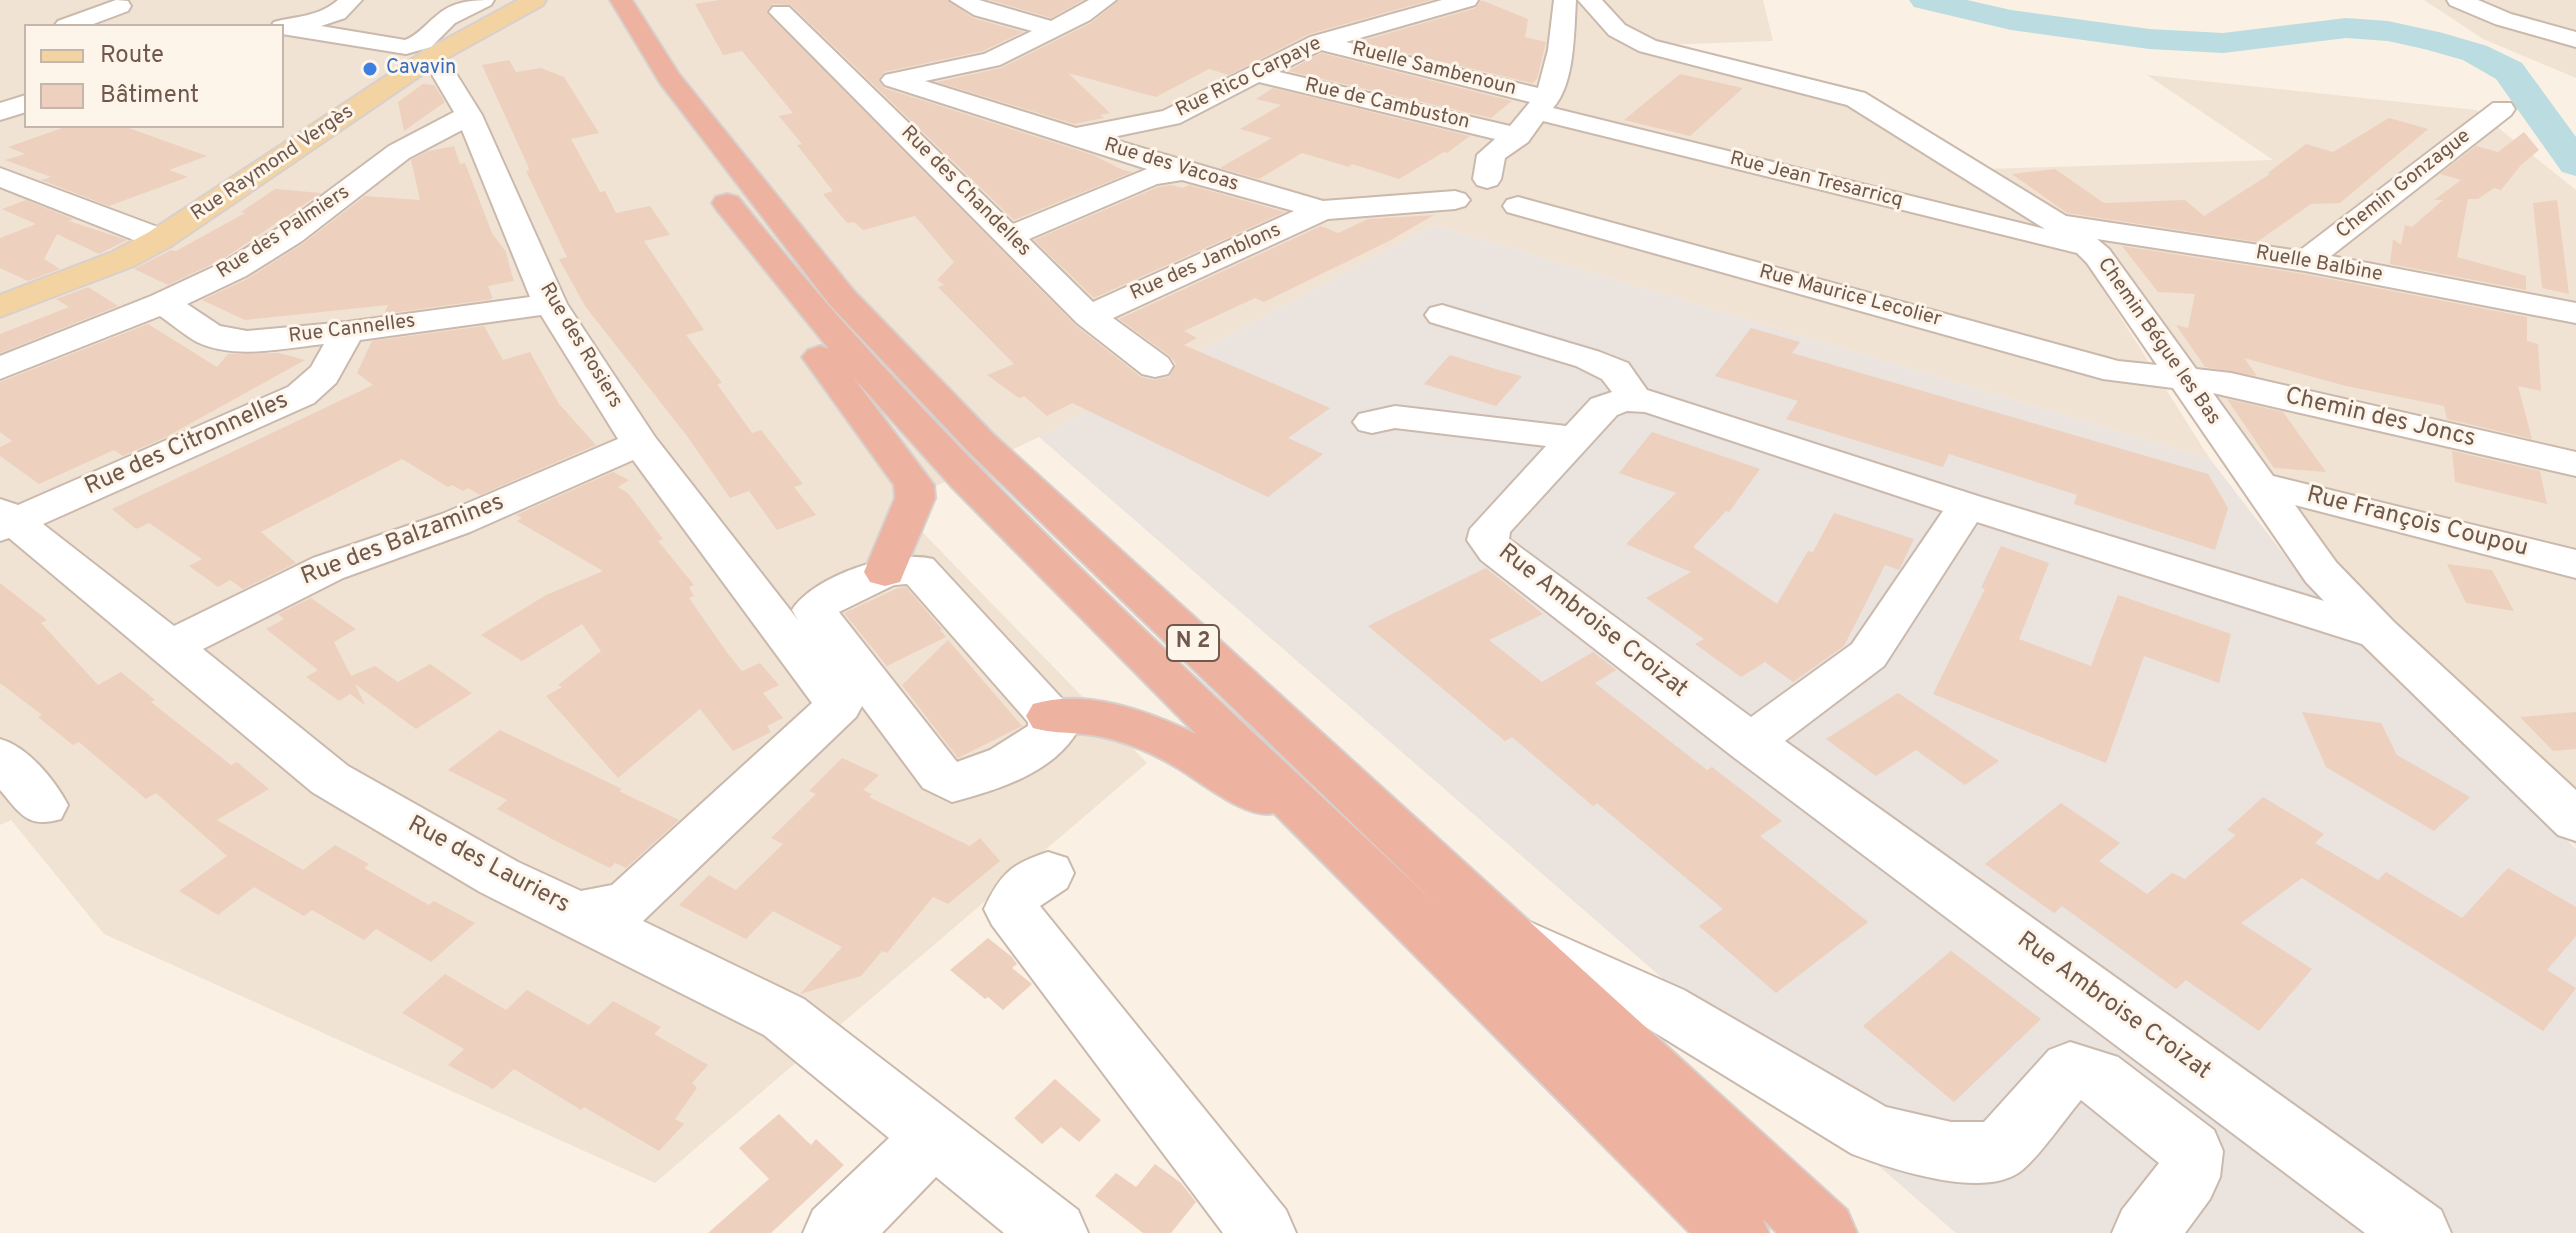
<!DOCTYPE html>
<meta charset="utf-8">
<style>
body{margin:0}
#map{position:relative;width:2576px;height:1233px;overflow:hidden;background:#faf1e4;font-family:Overpass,sans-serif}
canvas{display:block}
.legend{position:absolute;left:24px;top:24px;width:260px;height:104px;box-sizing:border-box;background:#fdf5ea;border:2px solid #c5b6ab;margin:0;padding:10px 14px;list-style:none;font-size:24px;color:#70584c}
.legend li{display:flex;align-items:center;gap:16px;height:40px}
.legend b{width:40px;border:2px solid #c5b6ab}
</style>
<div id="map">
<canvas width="2576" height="1233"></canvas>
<ul class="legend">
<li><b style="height:10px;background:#f3d3a2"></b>Route</li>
<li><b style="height:22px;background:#edd0be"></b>Bâtiment</li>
</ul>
</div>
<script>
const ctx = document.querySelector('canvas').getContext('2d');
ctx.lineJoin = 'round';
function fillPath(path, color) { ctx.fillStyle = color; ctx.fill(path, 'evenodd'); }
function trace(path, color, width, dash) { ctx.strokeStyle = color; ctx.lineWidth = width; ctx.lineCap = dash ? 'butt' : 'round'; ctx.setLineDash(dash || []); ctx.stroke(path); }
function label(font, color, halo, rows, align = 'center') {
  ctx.font = font + ' Overpass,sans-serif'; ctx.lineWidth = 6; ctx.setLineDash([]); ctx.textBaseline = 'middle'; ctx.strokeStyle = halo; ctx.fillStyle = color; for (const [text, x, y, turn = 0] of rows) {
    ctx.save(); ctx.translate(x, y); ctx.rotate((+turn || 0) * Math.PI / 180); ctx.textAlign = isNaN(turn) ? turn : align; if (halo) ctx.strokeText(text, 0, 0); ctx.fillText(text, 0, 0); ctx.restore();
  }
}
fillPath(new Path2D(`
 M0,0H1763L1773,41L1659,45L1831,84L2073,242L2210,459L1434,225L1039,437L896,505L1147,763L655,1183L104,934L11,820L0,825ZM26,26H282V126H26Z
 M2424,0H2576V78L2483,39Z
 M2147,75L2476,110L2576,190V846L2295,569L2089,238L1986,169L2273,160Z`), '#f1e3d3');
fillPath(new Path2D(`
 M1434,225L2210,459L2295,569L2576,849V1233H1956L1039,437Z`), '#eae3de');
fillPath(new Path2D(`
 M1909,0H1967L2011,10L2149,29L2223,33L2346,18L2388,21L2443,33L2487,46L2522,63L2576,137V176L2562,172L2496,79L2463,60L2424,49L2388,41L2346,38L2223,53L2149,49L2011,30L1914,7Z`), '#bbdce1');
fillPath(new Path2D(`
 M719,0H947L973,18L1023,32L983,51L884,72L878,80L884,88L1093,155L1123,170L1133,172L1014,220L791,5L773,4L766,12L1075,325L1141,377L1154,380L1169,377L1176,364L1170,356L1119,319L1321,226L1338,233L1368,219L1434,215L1389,241L1264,302L1255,298L1184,331L1197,338L1184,345L1330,408L1288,438L1323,454L1268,497L1072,403L1047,416L1024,396L1019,398L987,375L1014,364L938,287L944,285L937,280L954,262L915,216L863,230L854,222L847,223L823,194L833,191L797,145L802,144L779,116L793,113L742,51L723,55L695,4Z
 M990,0H1083L1051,18Z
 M1119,0H1431L1309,34L1229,75L1209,69L1156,97L1068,73L1110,113L1100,115L1104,118L1074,124L937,82L1001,68L1091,23Z
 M1481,0L1528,19L1525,37L1546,42L1537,79L1532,83L1358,42L1476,8Z
 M1321,53L1512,101L1491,118L1288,71Z
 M509,60L516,72L541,68L564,77L599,133L571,139L600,192L605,191L616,213L650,206L670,235L644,241L704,330L686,335L722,383L717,384L752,433L761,430L803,484L794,487L816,515L777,530L749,491L730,498L687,436L585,306L559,259L567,257L526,171H529L528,166L482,65Z
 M1680,74L1743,88L1690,136L1624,120Z
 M423,84L434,85L445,102L404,131L398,102Z
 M1273,88L1470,136L1447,153L1444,152L1399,179L1352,164L1349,167L1302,153L1259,179L1220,168L1272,138L1240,129L1281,105L1256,99Z
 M2389,118L2428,129L2340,203L2311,204L2257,242L2067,213L2012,174L2055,169L2104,203L2185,200L2204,216L2270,174L2268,173L2306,144L2333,152Z
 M68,126H123L207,156L169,170L188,177L109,206L41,180L51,177L5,160L25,154L8,147Z
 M2524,132L2539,150L2521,165L2501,190L2494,188L2478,199H2468L2457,257L2526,276V290L2390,264L2393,239L2401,245L2405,225L2412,227L2443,200H2434L2461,180L2440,174L2476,146L2498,152Z
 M454,146L460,164L465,163L492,233L506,252L512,275L514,281L488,286L493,299L384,314L388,305L245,320L202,300L247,279L304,243L365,196L420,200L411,160L428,151Z
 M1171,185L1183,188L1189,185L1285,212L1094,298L1034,240L1158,187Z
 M275,189L321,193L223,259L168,285L134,269L171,250L176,251L245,213L241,212Z
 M26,200L73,219L69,221L127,240L99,254L57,234L44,259L60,269L28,281L0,268V238L36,224L2,209Z
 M2557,200L2569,294L2542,288L2533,203Z
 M2122,246L2304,274L2527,317V341L2538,344L2541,391L2518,386L2532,439L2447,419L2444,406L2346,386L2244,358L2257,376L2205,367L2176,325L2188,328L2195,294L2158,292Z
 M88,287L118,306L0,353V334L69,307L56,299Z
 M148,324L217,367L228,354L279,353L305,360L166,437L123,456L114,450L39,484L0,456V447L12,441L0,432V382Z
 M484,326L503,360L530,352L559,404L596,445L480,495L468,488L463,491L452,485L448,487L402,459L261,532L296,563L243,589L230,580L218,587L189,566L202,559L149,523L136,529L112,509L373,385L357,373L372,341Z
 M1751,328L1800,342L1792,353L2208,474L2228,508L2215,550L2074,504L2077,495L1949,454L1943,467L1786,419L1798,401L1715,376Z
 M1450,355L1502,371L1522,376L1496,406L1424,384Z
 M2227,399L2283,412L2326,472L2274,468Z
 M1652,432L1760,469L1729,512L1726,511L1693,547L1777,604L1808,551L1813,552L1834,513L1914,539L1899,570L1885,565L1844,646L1793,682L1765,662L1741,677L1695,644L1704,639L1646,598L1691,572L1626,544L1676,493L1619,473Z
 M2452,451L2540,471L2547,504L2455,482Z
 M613,472L629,480L618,487L628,493L663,539L658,541L694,585L689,587L694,596L689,598L728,654L742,671L760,663L779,685L763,693L783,718L767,726L771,732L733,751L700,709L618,778L546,696L562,687L558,685L601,651L582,624L522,661L481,635L546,595L603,571L517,521L522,518L516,515Z
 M2001,546L2049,563L2019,639L2091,666L2118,595L2231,634L2219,683L2144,656L2106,763L1933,694L1985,589L1981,588Z
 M2447,564L2492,570L2514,611L2466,603Z
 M1486,568L1543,614L1489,640L1542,682L1593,652L1616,670L1595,683L1707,770L1712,767L1782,821L1760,836L1868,922L1776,993L1699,926L1723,909L1597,803L1593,806L1512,737L1505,741L1368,626Z
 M0,583L47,620L41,623L98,685L121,672L155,700L151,702L231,765L237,762L269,789L217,820L303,870L335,845L369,864L364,868L429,905L434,901L475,923L431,962L376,929L364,940L312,910L304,916L254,887L218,915L179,891L227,856L156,793L146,799L79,742L73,745L38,717L42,715L0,683Z
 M906,587L942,629L940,630L946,637L887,666L844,613L898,588Z
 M311,598L356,629L334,642L351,676L375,666L398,682L430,664L472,693L416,729L355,684L365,705L350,694L339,701L306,677L318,670L266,629L284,619L278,614Z
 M948,640L1022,726L958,758L902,685Z
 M1898,693L1999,761L1965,785L1916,750L1876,776L1826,739Z
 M2302,712L2381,723L2397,755L2470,797L2434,831L2326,767Z
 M2576,712V749L2553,751L2520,717Z
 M500,730L622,789L619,791L679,820L626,868L615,863L610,868L552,839L497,809L507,800L448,770Z
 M842,758L879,775L863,790L872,794L869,797L970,846L980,838L1000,861L948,904L933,897L887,953L882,951L861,976L800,994L842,947L773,911L746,939L679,905L709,875L736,890L783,844L771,838L816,794L809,791Z
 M2263,797L2324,834L2315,843L2378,880L2386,872L2462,918L2508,868L2576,907V936L2547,970L2576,988L2543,1031L2302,878L2241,923L2312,969L2259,1031L2186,980L2176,989L2062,906L2054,913L1985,864L2061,803L2120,843L2099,861L2147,894L2172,873L2185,879L2236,835L2227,830Z
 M988,938L1012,957L1017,964L1012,968L1032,984L1003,1010L988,997L985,999L950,970Z
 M1951,951L2041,1019L1954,1102L1863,1026Z
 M445,974L506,1010L527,990L589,1025L613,1001L661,1027L654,1034L708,1065L692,1083L697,1088L675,1119L684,1124L659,1151L584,1107L581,1110L514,1069L493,1089L448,1065L464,1049L402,1013Z
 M1055,1079L1101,1120L1079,1142L1061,1127L1042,1144L1014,1118Z
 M779,1114L811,1145L816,1139L844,1165L771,1233H708L769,1179L739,1148Z
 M1155,1164L1181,1183L1196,1202L1171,1233H1143L1095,1196L1116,1173L1136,1187Z`), '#edd0be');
const minor = new Path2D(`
 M116,0L128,1L131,6L128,11L88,26H54L58,21Z
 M338,0H362L345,18L321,26L405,40C417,36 425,25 435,17C452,1 472,0 494,0L491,5L455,23L431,47L406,54L282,34V26H271L274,22C296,16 319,17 338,0Z
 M950,0H979L1051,21L1089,0H1116L1090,20L1000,65L925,81L1076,128L1163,111L1310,37L1442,0H1478L1475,5L1346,42L1538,88L1548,50L1554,0H1576C1574,32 1575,84 1553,108L2045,229L1847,105L1639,51L1609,35L1578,0H1602L1625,25L1656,41L1865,93L2066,216L2299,251L2493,103H2511L2515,109L2511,115L2331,256L2576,303V323L2305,271L2097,239L2109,249L2196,369L2231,373L2576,452V476L2213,393L2273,476L2576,550V578L2295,505L2336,562L2394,622L2576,790V841L2558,835L2362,644L1977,522L1884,666L1785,741L2441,1210L2451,1233H2365L1732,756L1481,560L1467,540L1470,529L1546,446L1395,428L1372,433L1359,430L1353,422L1359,414L1395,406L1566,426L1591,399L1612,392L1602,379L1576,366L1430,322L1425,315L1430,308L1442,305L1600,352L1628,363L1647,390L1981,497L2324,601L2306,582L2173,388L2103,379L1507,212L1503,206L1507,200L1518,197L2118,361L2157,365L2087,263L2077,253L1543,121L1528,142L1505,158L1501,179L1497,185L1487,188L1477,185L1473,179L1477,155L1495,139L1259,82L1180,123L1108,138L1323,201L1455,191L1465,194L1470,200L1465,206L1455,209L1328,219L1113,318L1168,358L1173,366L1168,374L1155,377L1142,374L1077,323L769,12L773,7H789L1013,224L1147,169L885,85L881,80L885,75L984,54L1032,31L974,15ZM1321,50L1530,102L1510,126L1279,72ZM1182,180L1294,211L1093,302L1029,239L1157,184ZM1627,411L1645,412L1943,511L1852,644L1751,717L1509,539L1510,532L1617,415Z
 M2447,0H2478L2511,14L2576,32V47L2495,24L2450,5Z
 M433,49L442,51L482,115L567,304L655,437L798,620L792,610C813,576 894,549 933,559L1067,704L1078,730C1054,773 997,790 952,802L923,788L862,706L856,717L643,921L804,999L1078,1210L1088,1233H1004L936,1177L882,1233H803L813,1210L889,1138L764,1035L480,892L312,792L9,538L0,541V499L18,505L288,387L311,367L324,344C285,348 234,360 197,342C184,335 172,324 160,316L0,379V356L151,296L224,262L280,227L389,146L454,112L421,56L424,51ZM462,130L530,297L347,322L247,331L220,326L187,304L246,276L302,241L409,158ZM541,315L618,439L442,514L313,558L174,626L43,524L314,403L336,383L360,340ZM633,460L812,703L612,885L581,891L518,862L348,766L203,649L343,578L470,532ZM907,584L1028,722V726L990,750L957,762L839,612L894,585Z
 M26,95V112L0,120V103Z
 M0,168L171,232L175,239L171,246L160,248L149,246L0,187Z
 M0,739C28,747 54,779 68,805L61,819C27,829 20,813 0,790Z
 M1048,852L1067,858L1074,873L1067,888L1040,906L1286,1210L1296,1233H1223L992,925L984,909C1000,874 1011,864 1048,852Z
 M1530,922L1684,990L1886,1107L1951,1122H1984L2049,1050L2070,1042L2118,1057L2214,1130L2223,1151L2220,1177L2210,1199L2185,1233H2112L2122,1210L2159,1163L2081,1100C2064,1120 2040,1156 2021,1171C1984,1200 1891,1169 1852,1154L1644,1026L1510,961L1502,945L1510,929Z`);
const major = new Path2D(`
 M518,0H546L543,5L442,61L171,246L134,266L0,317V295L112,252L149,232L424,51Z`);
const highway = new Path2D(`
 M610,0H632L679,74L854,291L994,435L1847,1210L1857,1233H1777L1763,1219L1769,1233H1690L1274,813C1248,821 1200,781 1176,767C1147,750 1116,737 1082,734C1065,732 1050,733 1033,728L1026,716L1033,704C1086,688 1148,711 1196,734L951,486L852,376L934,485L935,498L900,582L885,586L870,582L864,572L895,498L894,485L802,357L808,350L820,346L829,349L716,209L712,203L716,197L727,194L738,197C945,457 1197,677 1438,906L968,451L830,305L660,83Z`);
trace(minor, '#cab9ac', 4);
trace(major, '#d7d0cd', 4);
trace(highway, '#d7d0cd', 4);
fillPath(minor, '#fff');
fillPath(major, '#f3d3a2');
fillPath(highway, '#eeb3a0');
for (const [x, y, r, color] of [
 [370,69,8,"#3f7fe0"]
]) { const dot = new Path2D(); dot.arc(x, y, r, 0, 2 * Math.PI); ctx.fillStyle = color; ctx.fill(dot); trace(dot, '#fdf5ea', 3); }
label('20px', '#366cbe', '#fdf5ea', [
 ["Cavavin",386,69]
], 'left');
label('20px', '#70584c', '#fdf5ea', [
 ["Ruelle Sambenoun",1434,70,14],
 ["Rue Rico Carpaye",1249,78,-26],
 ["Rue de Cambuston",1387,105,13],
 ["Rue Raymond Vergès",273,164,-34],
 ["Rue des Vacoas",1171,166,17],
 ["Rue Jean Tresarricq",1816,181,14],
 ["Chemin Gonzague",2404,185,-38],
 ["Rue des Chandelles",965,192,45],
 ["Rue des Palmiers",284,233,-33],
 ["Rue des Jamblons",1206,263,-24],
 ["Ruelle Balbine",2319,265,10],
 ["Rue Maurice Lecolier",1850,297,15],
 ["Rue Cannelles",352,330,-7],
 ["Chemin Bégue les Bas",2158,342,55],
 ["Rue des Rosiers",580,346,59]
]);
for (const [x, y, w] of [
 [1193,643,52]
]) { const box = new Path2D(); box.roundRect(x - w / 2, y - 18, w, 36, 6); ctx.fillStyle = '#fdf5ea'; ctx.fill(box); trace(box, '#70584c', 2); }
label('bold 22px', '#70584c', null, [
 ["N 2",1193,643]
]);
label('24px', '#70584c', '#fdf5ea', [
 ["Chemin des Joncs",2380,419,13],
 ["Rue des Citronnelles",187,445,-24],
 ["Rue François Coupou",2417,523,14],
 ["Rue des Balzamines",403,541,-21],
 ["Rue Ambroise Croizat",1592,622,38],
 ["Rue des Lauriers",488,866,28],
 ["Rue Ambroise Croizat",2113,1007,36]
]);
</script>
